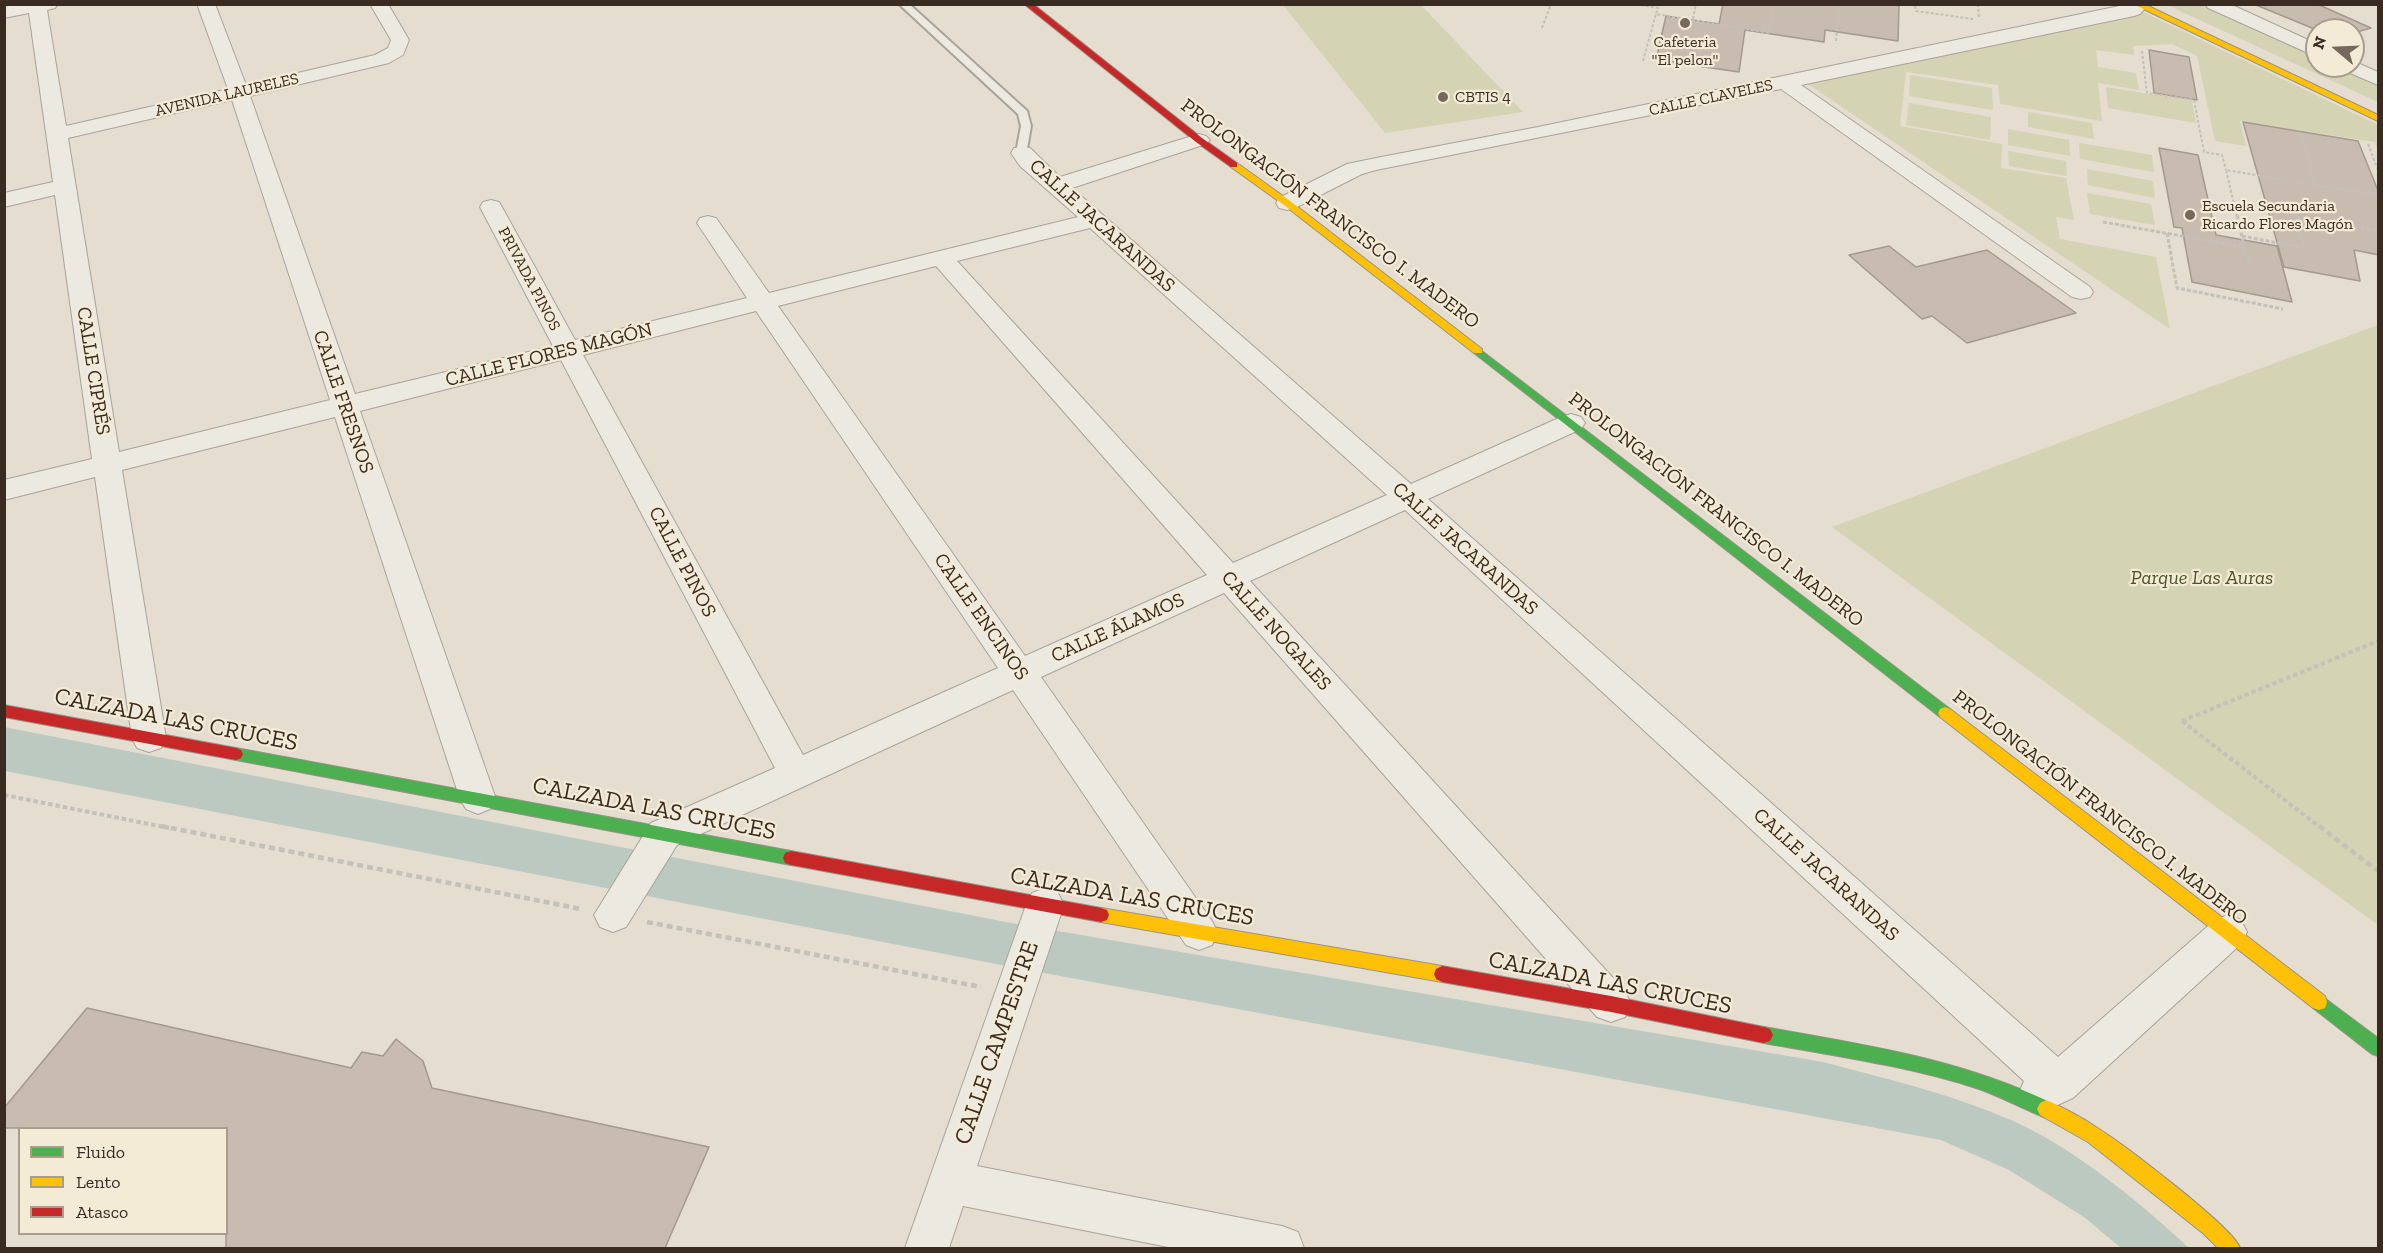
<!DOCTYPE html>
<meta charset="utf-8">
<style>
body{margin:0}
#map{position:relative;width:2383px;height:1253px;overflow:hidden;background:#e4ddd0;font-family:"Zilla Slab",serif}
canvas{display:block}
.frame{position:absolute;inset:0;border:6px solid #392b21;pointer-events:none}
.legend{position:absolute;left:18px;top:1127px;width:210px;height:108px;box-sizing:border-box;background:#f4ebd7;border:2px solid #a99e8e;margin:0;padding:8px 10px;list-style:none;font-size:18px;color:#392b21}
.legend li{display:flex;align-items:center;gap:12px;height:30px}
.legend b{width:30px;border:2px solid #a99e8e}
.north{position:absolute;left:2305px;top:18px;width:60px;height:60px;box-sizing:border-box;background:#f4ebd7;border:2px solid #a99e8e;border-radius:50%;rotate:289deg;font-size:16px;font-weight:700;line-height:24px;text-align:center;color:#392b21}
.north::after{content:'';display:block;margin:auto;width:21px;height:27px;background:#75695e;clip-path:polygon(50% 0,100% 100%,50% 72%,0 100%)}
</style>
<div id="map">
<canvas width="2383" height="1253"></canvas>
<div class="frame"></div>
<ul class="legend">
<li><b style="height:8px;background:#4caf50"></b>Fluido</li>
<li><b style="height:8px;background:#ffc107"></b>Lento</li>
<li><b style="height:8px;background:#c62828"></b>Atasco</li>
</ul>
<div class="north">N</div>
</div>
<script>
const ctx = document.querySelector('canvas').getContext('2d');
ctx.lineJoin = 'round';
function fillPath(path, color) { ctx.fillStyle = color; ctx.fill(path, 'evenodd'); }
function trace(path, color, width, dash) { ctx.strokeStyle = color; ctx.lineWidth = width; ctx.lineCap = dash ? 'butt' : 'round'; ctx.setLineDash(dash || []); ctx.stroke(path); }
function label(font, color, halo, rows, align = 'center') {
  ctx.font = font + ' "Zilla Slab",serif'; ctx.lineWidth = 4.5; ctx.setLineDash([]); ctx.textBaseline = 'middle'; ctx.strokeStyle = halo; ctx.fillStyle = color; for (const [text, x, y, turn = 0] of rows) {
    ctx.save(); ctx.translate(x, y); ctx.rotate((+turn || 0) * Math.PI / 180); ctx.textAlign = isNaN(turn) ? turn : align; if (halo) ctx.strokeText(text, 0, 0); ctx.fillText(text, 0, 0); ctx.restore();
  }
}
fillPath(new Path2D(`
 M1283,5H1421L1523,112L1385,133Z
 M2167,5H2207L2317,54V66H2344L2378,82V102Z
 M2141,11L2378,125V150L2375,142L2240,121L2246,146L2215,141L2197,56L2172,44L2133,46L2134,55L2096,50L2098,67L2136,73L2139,90L2098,83L2102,121L2000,104L1998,85L1906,72L1900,126L2002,144L2001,168L2066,178L2074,220L2056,217L2060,239L2156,257L2170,329L1808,84L2119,19Z
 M1910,75L1992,88L1993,110L1909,96Z
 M2106,87L2192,101L2196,123L2108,108Z
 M1909,103L1991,117L1990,140L1906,125Z
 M2028,112L2092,123L2094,139L2028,127Z
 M2008,129L2069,140L2070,156L2008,145Z
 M2079,143L2152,155L2154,172L2080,159Z
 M2008,151L2066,161L2067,176L2009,166Z
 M2087,169L2153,181L2155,198L2088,185Z
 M2087,193L2151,204L2155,225L2090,214Z
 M2378,325V925L1832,527Z`), '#d4d3b3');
fillPath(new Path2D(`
 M4,727L1011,923L1823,1062C1891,1080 1960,1096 2024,1126C2082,1155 2142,1204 2189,1248H2121L2084,1217L2009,1170L1941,1140L996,964L5,771Z`), '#bbc9c0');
const building = new Path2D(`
 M1723,4H1899L1898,41L1825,30L1824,42L1745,30L1739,72L1656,60L1666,16L1719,24Z
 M2317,4L2371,28L2353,33V30H2317L2256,5Z
 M2149,50L2189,57L2197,100L2154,93Z
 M2243,122L2358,141L2379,193V255L2354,250L2360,281L2284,267Z
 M2159,148L2198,155L2216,235L2277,246L2292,302L2192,282L2182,228L2174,227Z
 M1889,246L1916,267L1987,250L2076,313L1967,343L1932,316L1922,319L1849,255Z
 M87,1008L351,1068L362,1052L383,1056L396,1039L423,1061L432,1088L709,1147L665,1248H226V1128H4V1108Z`);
fillPath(building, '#c8bcb1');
trace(building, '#a5998f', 1.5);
const lane = new Path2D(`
 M899,4H909L1027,111L1031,126L1026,155H1018L1016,153L1021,126L1018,114Z`);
const street = new Path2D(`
 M19,4H58L55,8L47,10L66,126L228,89L197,4H215L246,85L375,55L388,48L391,40L370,4H388L409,40L403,55L389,63L250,96L355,394L553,346L480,207L483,202L491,200L499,202L502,207L575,340L747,298L697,223L700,218L708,216L716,218L769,293L1078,217L1020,166L1011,153L1014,148L1022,147L1030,148L1060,177L1192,136L1199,134L1206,136L1210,140L1206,144L1072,188L1411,484L1561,417L1571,414L1581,417L1585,423L1581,429L1428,499L2058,1057L2215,920L2228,915L2241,920L2247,932L2241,944L2073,1098L2040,1113L2025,1107L2019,1093L2024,1081L1405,510L1250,581L1625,991L1631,1004L1625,1017L1611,1022L1597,1017L1224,593L1041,677L1212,921L1218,933L1212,945L1199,950L1186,945L1013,690L677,845L626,927L613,932L600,927L594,915L651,823L775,768L561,360L360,411L496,799L490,809L478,814L466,809L460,799L335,417L122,470L166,738L161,748L149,752L137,748L132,738L95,477L4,500V480L92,459L55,195L4,207V193L53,182L29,13L4,18V7ZM232,100L330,400L119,452L68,138ZM1090,228L1387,495L1233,563L957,261ZM936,266L1207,575L1025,656L778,306ZM756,311L998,668L803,755L583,355Z
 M2129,4L2148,5L2140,14L2134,16L1801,85L2090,287L2093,292L2090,297L2081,299L2072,297L1781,89L1376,170L1362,174L1295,208L1287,210L1279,208L1276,203L1279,198L1347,164L1376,158L1538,127Z
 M2205,4H2230L2317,44V57L2208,8Z
 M2353,61L2378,72V85L2343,70L2340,66H2353Z
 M1045,888L1058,893L1064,905L977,1166L1282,1226L1298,1232L1304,1248H1173L963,1206L949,1248H905L1026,905L1032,893Z`);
const fast = new Path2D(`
 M1478,348L1950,709L1952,713L1950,717H1940L1474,353V349Z
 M236,748L791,851L797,853L799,858L797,863L791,865L236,760L231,758L229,754L231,750Z
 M2319,994L2378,1038V1056L2372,1054L2313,1008L2311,1002L2313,996Z
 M1764,1027C1865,1045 1958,1058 2052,1103L2055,1109L2052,1115L2046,1118C2023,1109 2002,1097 1979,1089C1909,1066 1836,1056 1764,1043L1758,1041L1755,1035L1758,1029Z`);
const slow = new Path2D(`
 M2133,4H2144L2378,115V121Z
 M1231,163H1237L1290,201L1482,349V353H1474L1284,205L1231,167Z
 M1945,707L1950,709L2325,996L2327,1002L2325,1008L2319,1010L2313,1008L1940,717L1938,713L1940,709Z
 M1101,908L1442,966L1448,969L1450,974L1448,979L1442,982L1101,922L1095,920L1093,915L1095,910Z
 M2046,1100C2064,1108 2083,1118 2099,1129C2123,1144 2234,1228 2240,1248H2218L2204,1234L2088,1142L2040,1115L2037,1109L2040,1103Z`);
const jam = new Path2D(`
 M1024,4H1033L1202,138L1237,163V167H1231L1196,142Z
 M4,705L236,748L241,750L243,754L241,758L236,760L4,717Z
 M791,851L1101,908L1107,910L1109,915L1107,920L1101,922L791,865L785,863L783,858L785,853Z
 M1442,966L1611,996L1764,1027L1770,1029L1773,1035L1770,1041L1764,1043L1611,1012L1442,982L1436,979L1434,974L1436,969Z`);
trace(lane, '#aaa399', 4);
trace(street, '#aaa399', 2);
trace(fast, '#9a9288', 2);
trace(slow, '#9a9288', 2);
trace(jam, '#9a9288', 2);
trace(new Path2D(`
 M1636,4L1658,8L1656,14L1769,33L1774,4
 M1911,4L1915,5L1916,11L1973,19
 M1978,4L1979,19
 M1693,19L1696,4
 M1542,28L1551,4
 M1836,41L1839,4
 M2142,51L2147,93L2194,100L2204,152L2222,155L2226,170
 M1643,61L1656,14
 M2300,133L2316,185L2378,195
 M2368,144L2378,170
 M2237,217L2226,170L2316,185`), '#c5c0b8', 2, [3, 2]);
trace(new Path2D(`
 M2237,215L2249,268
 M2103,222L2244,247
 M2167,233L2177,288L2283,309
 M2242,236L2304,248L2295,217L2378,231`), '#c5c0b8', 3, [4, 2]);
trace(new Path2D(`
 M2182,721L2321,828
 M2182,721L2378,641
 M4,795L169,828`), '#c5c0b8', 4, [4.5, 3]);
trace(new Path2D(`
 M161,826L581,909
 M2319,826L2378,871
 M647,922L981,987`), '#c5c0b8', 4.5, [6, 4]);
fillPath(lane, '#ece9e1');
fillPath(street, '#ece9e1');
fillPath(fast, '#4caf50');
fillPath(slow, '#ffc107');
fillPath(jam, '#c62828');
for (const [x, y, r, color] of [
 [1685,23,6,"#75695e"],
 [1443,97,6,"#75695e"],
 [2190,215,6,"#75695e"]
]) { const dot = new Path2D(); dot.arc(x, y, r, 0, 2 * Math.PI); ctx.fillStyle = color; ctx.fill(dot); trace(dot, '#f4ebd7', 2); }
label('16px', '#392b21', '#f4ebd7', [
 ["Cafeteria",1685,42,"center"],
 ["\"El pelon\"",1685,60,"center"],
 ["CBTIS 4",1455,97],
 ["Escuela Secundaria",2202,206],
 ["Ricardo Flores Magón",2202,224]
], 'left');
label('16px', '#392b21', '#f4ebd7', [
 ["AVENIDA LAURELES",227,95,-13],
 ["CALLE CLAVELES",1711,98,-12],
 ["PRIVADA PINOS",529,279,62]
]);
label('20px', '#392b21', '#f4ebd7', [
 ["PROLONGACIÓN FRANCISCO I. MADERO",1330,214,37],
 ["CALLE JACARANDAS",1102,226,42],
 ["CALLE FLORES MAGÓN",549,355,-14],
 ["CALLE CIPRÉS",93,371,81],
 ["CALLE FRESNOS",343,402,71],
 ["PROLONGACIÓN FRANCISCO I. MADERO",1716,510,38],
 ["CALLE JACARANDAS",1465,549,42],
 ["CALLE PINOS",682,562,62],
 ["CALLE ENCINOS",981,617,55],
 ["CALLE ÁLAMOS",1118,628,-24],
 ["CALLE NOGALES",1276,631,48],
 ["PROLONGACIÓN FRANCISCO I. MADERO",2100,808,38],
 ["CALLE JACARANDAS",1826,875,42]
]);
label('italic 20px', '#4b5428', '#f4ebd7', [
 ["Parque Las Auras",2202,578]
]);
label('24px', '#392b21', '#f4ebd7', [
 ["CALZADA LAS CRUCES",176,720,11],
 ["CALZADA LAS CRUCES",654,809,11],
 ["CALZADA LAS CRUCES",1132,897,10],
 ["CALZADA LAS CRUCES",1610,983,11],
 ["CALLE CAMPESTRE",997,1043,-71]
]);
</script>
